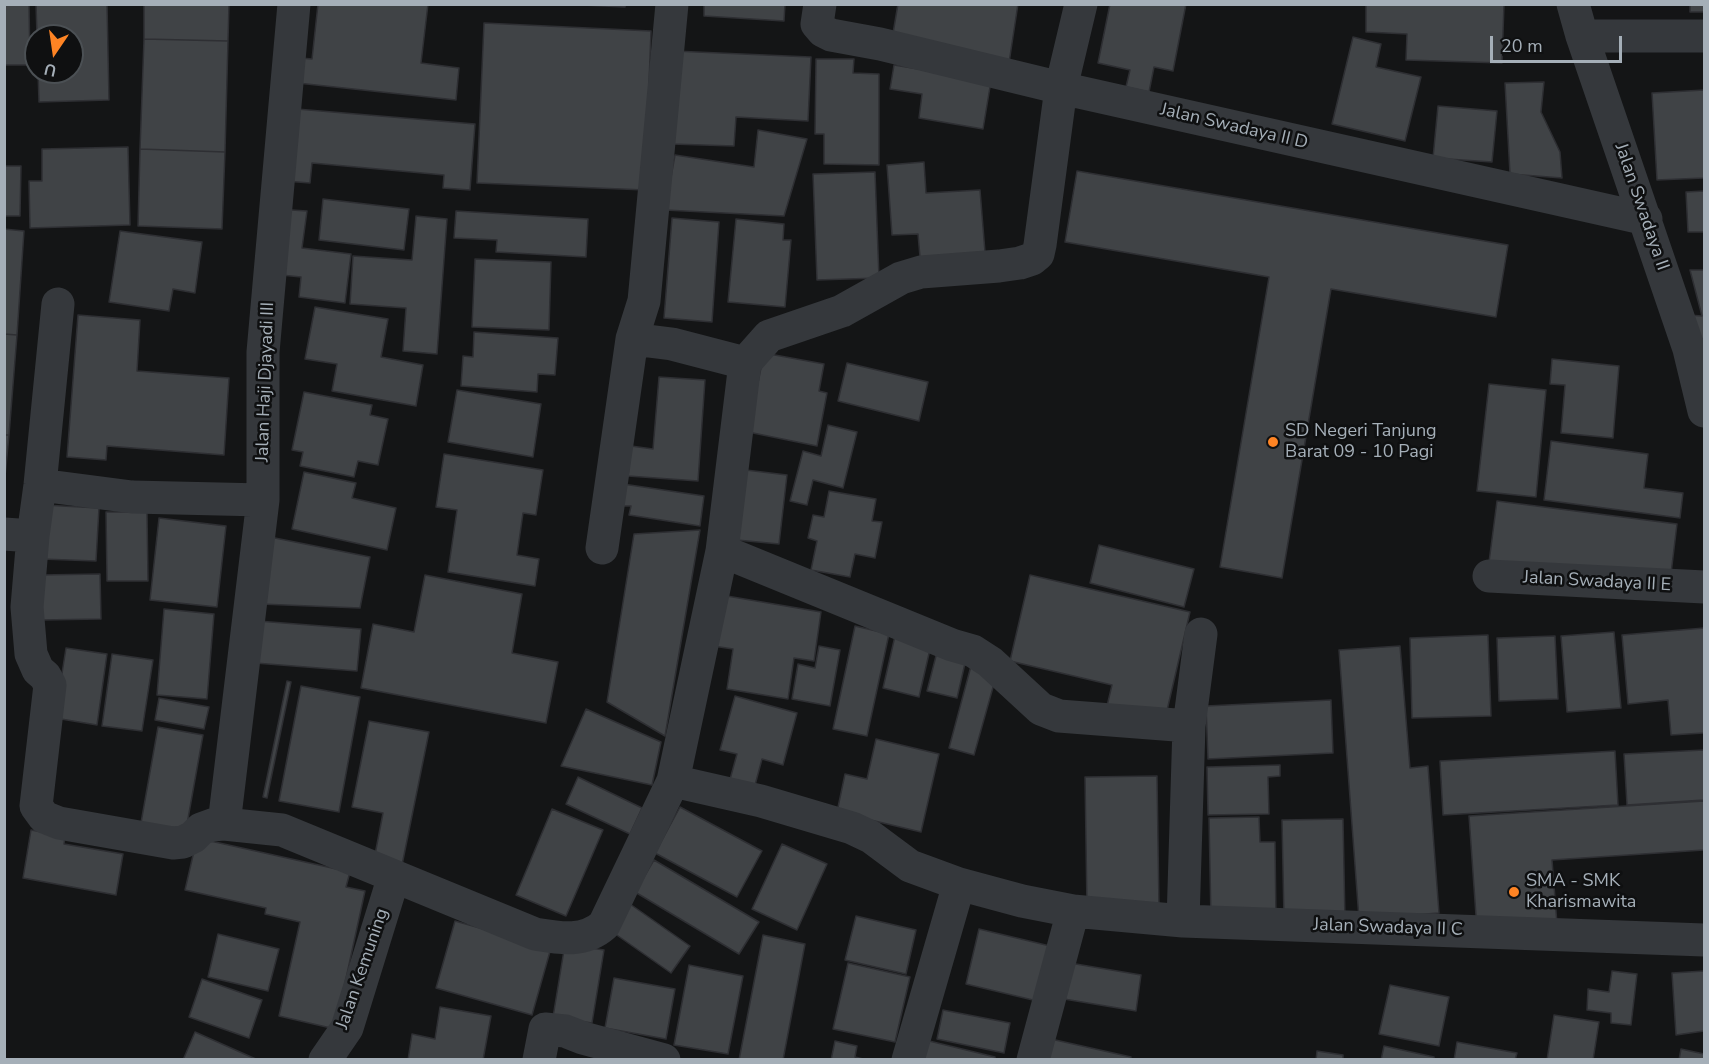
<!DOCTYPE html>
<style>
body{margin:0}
#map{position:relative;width:1709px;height:1064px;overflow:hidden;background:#141516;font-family:"Nunito Sans",sans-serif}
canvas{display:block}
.frame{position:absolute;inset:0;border:6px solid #a5afb8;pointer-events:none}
.north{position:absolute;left:24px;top:24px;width:60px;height:60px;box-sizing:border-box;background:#0f1011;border:2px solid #4b5054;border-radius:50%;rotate:193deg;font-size:16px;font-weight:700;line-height:24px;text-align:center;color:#a5afb8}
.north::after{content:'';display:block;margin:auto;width:21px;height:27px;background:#fe8424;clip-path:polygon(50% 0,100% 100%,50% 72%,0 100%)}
.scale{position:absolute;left:1490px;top:36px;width:132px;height:27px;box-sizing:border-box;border:3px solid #a5afb8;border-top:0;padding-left:8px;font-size:18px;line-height:21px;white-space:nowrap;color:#a5afb8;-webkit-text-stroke:4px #0f1011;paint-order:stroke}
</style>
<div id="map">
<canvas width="1709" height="1064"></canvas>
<div class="frame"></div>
<div class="north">U</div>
<div class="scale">20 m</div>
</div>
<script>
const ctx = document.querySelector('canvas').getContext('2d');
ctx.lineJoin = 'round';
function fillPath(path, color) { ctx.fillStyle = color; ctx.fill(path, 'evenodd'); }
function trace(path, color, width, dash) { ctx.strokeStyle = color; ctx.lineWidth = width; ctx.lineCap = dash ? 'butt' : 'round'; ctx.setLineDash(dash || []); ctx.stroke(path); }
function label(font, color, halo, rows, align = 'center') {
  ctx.font = font + ' "Nunito Sans",sans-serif'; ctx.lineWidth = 5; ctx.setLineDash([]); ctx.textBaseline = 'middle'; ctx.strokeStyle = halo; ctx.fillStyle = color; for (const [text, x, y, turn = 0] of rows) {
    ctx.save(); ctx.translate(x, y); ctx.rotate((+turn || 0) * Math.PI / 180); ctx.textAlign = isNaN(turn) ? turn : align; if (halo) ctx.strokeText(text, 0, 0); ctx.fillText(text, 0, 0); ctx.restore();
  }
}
const building = new Path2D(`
 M4,4H29L30,65H4Z
 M36,4H107L109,100L39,102L38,72H72V36H37Z
 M144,4H229L228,41L144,39Z
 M318,4H428L421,63L459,68L456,100L288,82L290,57L312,59Z
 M561,4H625V7Z
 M704,4H785L784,21L704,16Z
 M898,4H1018L1009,63L891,45Z
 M1110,4H1186L1173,71L1154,67L1149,92L1126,87L1130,70L1098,63Z
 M1366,4H1504L1502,63L1406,60L1407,34L1366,32Z
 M1690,4H1704V12H1690Z
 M484,23L651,31L645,190L477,183Z
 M1353,37L1381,44L1376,67L1421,77L1405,141L1332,124Z
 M144,39L228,41L225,152L140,149Z
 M674,51L811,57L808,121L736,117L734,146L671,144Z
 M816,59H854L853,73L879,74V165L824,164V134H815Z
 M894,65L991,81L983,129L919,118L922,94L890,89Z
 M1544,82L1541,112L1560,152L1562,178L1510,174L1505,83Z
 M1704,90V178L1657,180L1652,93Z
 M1438,106L1497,111L1492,162L1433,158Z
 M285,108L475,124L470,190L443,188L444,175L312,163L310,183L285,181Z
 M758,130L807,139L784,216L665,210L675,155L754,167Z
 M128,147L130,225L30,228L29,181H42V149Z
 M140,149L225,152L222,229L138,226Z
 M924,162L926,193L980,190L985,252L920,257L918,234L892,235L887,165Z
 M4,166H21L20,216H4Z
 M1077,171L1508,245L1496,317L1331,289L1282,578L1220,567L1269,277L1065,242Z
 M875,172L879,278L817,280L813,174Z
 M1704,191V251V232H1688L1686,192Z
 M323,199L409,209L404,250L319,240Z
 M277,209L307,211L302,248L351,254L345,303L299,297L301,277L281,275Z
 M456,211L588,219L586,257L496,252L497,240L454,238Z
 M416,216L447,219L437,354L403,351L406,308L350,304L353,256L412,260Z
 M672,218L719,222L712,322L664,318Z
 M736,219L784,224L783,240H791L785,307L728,302Z
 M4,229L24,231L17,335L4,334Z
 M120,231L202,242L195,293L173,289L169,311L109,302Z
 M475,259L551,262L549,330L472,327Z
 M1690,270H1704V339L1691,341L1688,315L1702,316Z
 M315,307L388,319L381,357L423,365L416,406L332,391L337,364L305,359Z
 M78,315L140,320L137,371L229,378L224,455L107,446L106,460L67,457Z
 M474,332L558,338L555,375L538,374L537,392L461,386L463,356L473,357Z
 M4,334L17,335L9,435H4Z
 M764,353L824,364L819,391L827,393L817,446L748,432Z
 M1552,359L1619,366L1613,438L1561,433L1565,385L1550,384Z
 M847,363L928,382L919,421L838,401Z
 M659,377L705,380L698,481L628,476L631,446L653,449Z
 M1489,384L1546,390L1536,497L1477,491Z
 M457,390L541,404L533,457L448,442Z
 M304,392L372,405L370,415L388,419L378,465L358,461L354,477L300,466L303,452L292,450Z
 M828,425L857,432L843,488L813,480L807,505L790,501L803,451L821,456Z
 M4,435H9L4,487Z
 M1551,441L1648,454L1644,488L1683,493L1680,518L1544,500Z
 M444,454L543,470L536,515L523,513L517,555L539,559L535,586L448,572L457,510L436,507Z
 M746,470L787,475L779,544L737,540Z
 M304,472L356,483L352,498L396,508L387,550L292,529Z
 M623,484L704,496L700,526L629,515L631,506H621Z
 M829,491L876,499L872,521L882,522L875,558L855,554L850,577L811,570L817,541L808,538L813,515L824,517Z
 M1497,501L1677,524L1670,582L1489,562Z
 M44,505L99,508L96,561L41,559Z
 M106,512H147L148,581H107Z
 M159,518L226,526L217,607L150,600Z
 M700,530L665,736L607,702L634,534Z
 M270,537L370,557L360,608L260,604Z
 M1099,545L1194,569L1184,607L1090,583Z
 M100,574L101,619L42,620L40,575Z
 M425,575L522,594L512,653L558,662L546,723L361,688L373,624L414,632Z
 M1030,575L1190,612L1165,719L1107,706L1112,685L1010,661Z
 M721,595L821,612L814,661L794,658L788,699L727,689L733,649L713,646Z
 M164,609L214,614L207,699L157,695Z
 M258,621L361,629L357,671L255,663Z
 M855,626L889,634L867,736L833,729Z
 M1704,628V733L1671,735L1668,700L1628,704L1622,635Z
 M1614,632L1621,708L1567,712L1561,636Z
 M1488,635L1491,716L1412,718L1410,638Z
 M895,636L931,645L919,697L883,688Z
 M1555,636L1558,699L1499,701L1497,638Z
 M819,646L840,650L830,706L792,699L798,664L815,668Z
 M1400,646L1410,768L1428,766L1439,913L1359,919L1339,650Z
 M66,648L107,654L97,725L55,718Z
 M937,652L966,659L957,698L927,691Z
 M112,654L153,660L142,731L102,726Z
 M971,666L997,673L974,755L949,748Z
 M287,681L291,682L267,798L263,797Z
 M301,686L360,697L339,812L279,801Z
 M735,696L797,713L783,765L762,759L754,789L729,783L737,754L720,750Z
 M159,698L209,707L204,729L155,720Z
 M1331,700L1333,753L1208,759L1206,706Z
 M586,709L661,742L652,785L561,766Z
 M369,721L429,732L401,870L373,865L383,813L352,807Z
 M158,727L203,735L184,841L139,834Z
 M876,739L939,754L921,832L837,812L845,774L867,779Z
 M1704,750V800L1627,805L1624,754Z
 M1615,751L1618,805L1443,815L1440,761Z
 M1280,765V776L1268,777L1269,814L1208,815L1207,767Z
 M1157,776L1159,908L1087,909L1085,777Z
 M578,777L642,808L630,834L566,804Z
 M1704,801V850L1552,860L1557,924L1477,930L1469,816Z
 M680,807L762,851L737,897L655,853Z
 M552,809L603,830L566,916L516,895Z
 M1259,817L1260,842H1275L1276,920L1211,921L1209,818Z
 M1343,819L1345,920H1284L1282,820Z
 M31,830L65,836L64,844L123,854L116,895L23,878Z
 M197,838L350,872L346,887L365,891L335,1029L279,1016L300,922L265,914L266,908L185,890Z
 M782,844L827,864L797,930L752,909Z
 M654,860L759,922L739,954L635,892Z
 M630,904L690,946L671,973L611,931Z
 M856,916L916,930L906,974L845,960Z
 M455,921L551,948L532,1015L436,988Z
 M979,929L1050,946L1037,1001L966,984Z
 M218,934L279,949L268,991L208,977Z
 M763,935L805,944L783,1060H739Z
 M565,944L604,950L592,1023L553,1017Z
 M848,963L910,977L895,1042L833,1029Z
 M1070,963L1141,975L1136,1011L1064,999Z
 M689,965L743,976L728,1054L674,1045Z
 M1612,971L1637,974L1631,1025L1611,1023V1013L1587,1010L1588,989L1609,992Z
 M1704,971V1031L1676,1035L1672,973Z
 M614,978L675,989L666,1039L605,1028Z
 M202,979L262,1000L249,1038L189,1017Z
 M1390,985L1449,997L1439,1046L1379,1034Z
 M440,1007L491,1016L483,1060H408L412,1034L435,1039Z
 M943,1010L1010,1023L1004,1053L937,1039Z
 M1554,1015L1599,1022L1593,1060H1547Z
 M195,1032L258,1060H183Z
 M921,1039L995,1057V1060H916Z
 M1051,1039L1131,1057L1130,1060H1046Z
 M835,1041L857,1046L855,1057L867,1060H831Z
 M1457,1042L1517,1053L1515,1060H1454Z
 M1384,1046L1434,1057V1060H1381Z
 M1681,1049L1704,1054V1060H1679Z
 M1317,1051L1343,1055V1060H1316Z`);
fillPath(building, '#404346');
trace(building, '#2e2f33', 1.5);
trace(new Path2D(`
 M820,4L817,24L823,31L831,35L880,44L1061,88L1646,219
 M1573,4L1582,36L1689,349L1704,411
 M1582,36H1704
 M58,304L40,485L33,536L27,607L31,654L38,670L45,676L50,685L36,806L44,817L59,823L173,843L183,842L193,837L201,829L212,825L224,824L282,830L535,934C559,938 584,943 604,925L673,781
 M632,339L672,344L745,363L722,551L673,781L761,801L852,828L871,837L910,866L959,884L1022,901L1073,911L1183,921L1704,940
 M745,363L769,336L842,311L901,278L921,272L999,266L1020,263L1032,259L1038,254L1040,245L1061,88L1081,4
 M40,485L132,497L263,500
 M4,534L33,536
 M602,548L632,339L644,301L672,4
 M722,551L952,645L973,651L990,662L1041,709L1059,716L1189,726
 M1489,576L1704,587
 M224,824L263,500V352L294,4
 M1183,921L1189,726L1201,634
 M325,1060L347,1028L394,876
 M539,1060L545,1029L565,1031L583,1038L664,1060
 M908,1060L959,884
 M1033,1060L1073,911`), '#35383c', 33);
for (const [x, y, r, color] of [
 [1273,442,6,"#fe8424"],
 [1514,892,6,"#fe8424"]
]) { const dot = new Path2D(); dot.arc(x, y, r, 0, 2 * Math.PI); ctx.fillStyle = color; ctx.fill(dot); trace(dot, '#0f1011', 2); }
label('18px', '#a5afb8', '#0f1011', [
 ["Jalan Swadaya II D",1234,127,13],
 ["Jalan Swadaya II",1641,207,71],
 ["Jalan Haji Djayadi III",266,382,-88],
 ["Jalan Swadaya II E",1597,582,3],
 ["Jalan Swadaya II C",1388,928,2],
 ["Jalan Kemuning",363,969,-71]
]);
label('18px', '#a5afb8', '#0f1011', [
 ["SD Negeri Tanjung",1285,432],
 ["Barat 09 - 10 Pagi",1285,453],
 ["SMA - SMK",1526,882],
 ["Kharismawita",1526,903]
], 'left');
</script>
